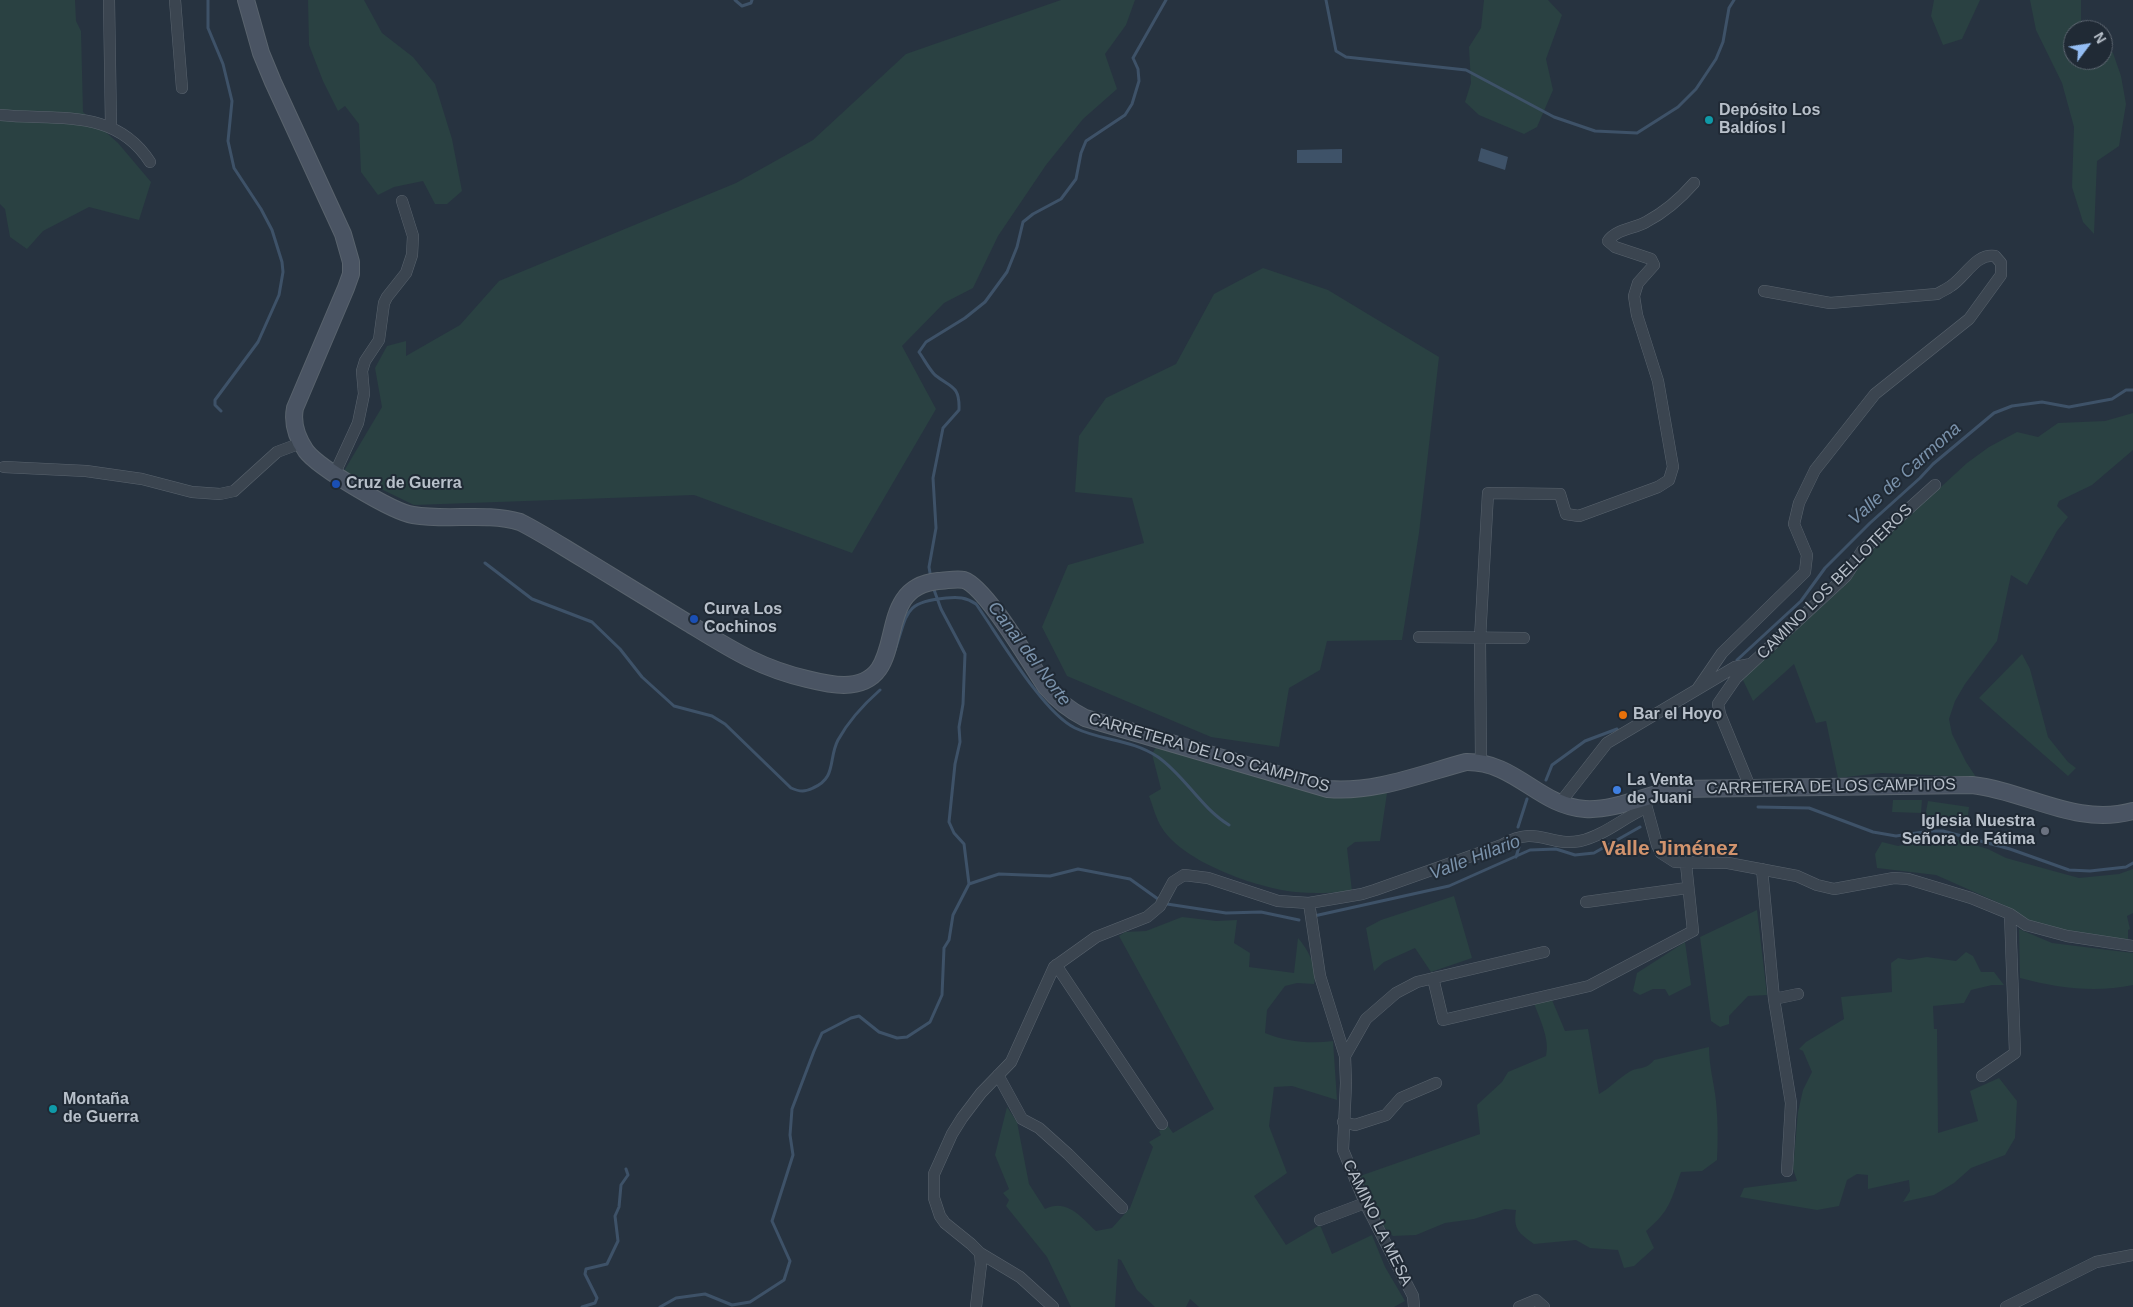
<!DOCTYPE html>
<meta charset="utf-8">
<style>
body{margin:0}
#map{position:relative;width:2133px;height:1307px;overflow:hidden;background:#273340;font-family:Arial,sans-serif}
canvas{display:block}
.north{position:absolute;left:2063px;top:20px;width:50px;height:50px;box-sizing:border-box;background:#202a35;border:1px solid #5d6671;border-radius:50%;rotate:59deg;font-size:14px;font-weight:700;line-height:20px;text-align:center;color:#b8c0ca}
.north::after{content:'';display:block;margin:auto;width:18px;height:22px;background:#94bdf3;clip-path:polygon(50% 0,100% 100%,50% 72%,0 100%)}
</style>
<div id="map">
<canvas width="2133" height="1307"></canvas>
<div class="north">N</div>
</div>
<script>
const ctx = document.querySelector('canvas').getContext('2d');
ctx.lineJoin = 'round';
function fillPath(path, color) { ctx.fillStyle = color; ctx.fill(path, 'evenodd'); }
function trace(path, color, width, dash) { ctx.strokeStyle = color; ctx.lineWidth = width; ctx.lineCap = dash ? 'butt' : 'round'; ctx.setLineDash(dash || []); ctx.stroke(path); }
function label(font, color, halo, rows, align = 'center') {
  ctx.font = font + ' Arial,sans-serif'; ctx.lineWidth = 4; ctx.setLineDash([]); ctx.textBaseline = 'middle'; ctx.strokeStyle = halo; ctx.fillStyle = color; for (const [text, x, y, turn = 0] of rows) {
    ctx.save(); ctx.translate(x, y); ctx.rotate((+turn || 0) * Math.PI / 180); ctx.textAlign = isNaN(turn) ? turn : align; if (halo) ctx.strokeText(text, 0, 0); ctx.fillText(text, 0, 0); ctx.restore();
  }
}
fillPath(new Path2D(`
 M0,0H75L76,21L81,31L83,112L118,143L151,182L139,220L89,207L43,231L27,249L10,237L5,209L0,204Z
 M308,0H364L382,33L413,57L435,84L452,139L462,191L447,204H435L423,181L394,187L378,195L361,172L359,124L345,106L338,111L323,81L309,45Z
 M1061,0H1135L1126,25L1105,54L1117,89L1083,119L1046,165L998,236L973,288L944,303L902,346L936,409L852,553L694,495L414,505L344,471L382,407L375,368L387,346L406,341V356L460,325L499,281L736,183L813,140L906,54Z
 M1484,0H1548L1562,15L1546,59L1553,90L1537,127L1524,134L1479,115L1465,102L1471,83L1469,47L1481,28Z
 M1934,0H1980L1962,39L1943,45L1931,16Z
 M2030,0H2081V25L2087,30H2073V60H2103V44L2113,53L2121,76L2126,104L2119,146L2097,161L2094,234L2083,222L2072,187L2074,127L2062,83L2036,30Z
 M1263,268L1328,290L1439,357L1419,533L1402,640L1327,641L1320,670L1289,688L1279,747L1211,737L1067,676L1042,627L1068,565L1144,543L1132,498L1075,492L1079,436L1106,398L1176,364L1214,294Z
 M2133,413V450L2092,485L2059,501L2057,506L2068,517L2057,531L2027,585L2011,575L1997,641L1965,684L1955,701L1949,719L1952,734L1966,762L1976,777L1881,773L1838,778L1826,721L1816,723L1794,664L1753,701L1742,678L1848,582L1869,553L1967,463L1989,447L2017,432L2038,437L2058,423L2105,421Z
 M2022,654L2030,669L2048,737L2068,762L2076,768L2068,776L1979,698Z
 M1157,745L1206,763L1253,771L1347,798L1387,793L1380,841L1355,842L1347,848L1352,891C1333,893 1314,894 1295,892C1257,888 1183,862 1162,828C1156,819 1153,806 1149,796L1161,789L1152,754Z
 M1893,800H1922L1921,813L1892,812Z
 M1928,801L1969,807L1967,823L1925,817Z
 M1936,837L1955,839L1988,849L2006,858L2079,878L2119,874L2133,869V913L2127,916L2130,929L2128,930V939H2113L2068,933L2027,920L2006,906L1936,875L1877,868L1875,854L1882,842L1898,846Z
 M1454,896L1472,958L1431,972L1415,948L1384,962L1374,971L1366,928L1381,920Z
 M1757,910L1767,995L1748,996L1729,1016V1024L1720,1027L1711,1021L1700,937Z
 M1182,917L1216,921L1237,920L1234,943L1250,953L1249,967L1294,973L1298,938C1307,948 1319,969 1314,984L1297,983L1285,986L1267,1010L1265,1033C1287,1042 1310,1044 1333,1041L1337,1100L1292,1086L1274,1087L1269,1126L1287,1173L1254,1196L1286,1245L1320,1225L1332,1254L1372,1235L1385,1267L1405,1301L1394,1307H1199L1190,1299L1186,1307H1155L1137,1290L1121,1260L1118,1259L1115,1307H1071L1047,1257L1006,1206L1009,1200L1003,1193L1009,1189L995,1155L1007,1107L1017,1122L1029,1184L1045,1209C1067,1198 1081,1217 1096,1231L1112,1228L1130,1208L1153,1147L1149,1142L1161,1135L1159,1131L1168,1126L1173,1133L1214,1109L1119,936L1125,932L1146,931Z
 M2019,929L2052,943L2133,953V985C2095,993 2057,988 2020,978Z
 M1685,942L1691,985L1669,996L1665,989H1653L1640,995L1633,991L1637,973Z
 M1966,952L1973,956L1981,972H1994L2004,985H1992L1971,990L1964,1003L1933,1006L1934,1029H1937L1938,1133L1978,1121L1970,1091L1999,1078L2017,1101L2015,1138L2005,1155L1971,1168L1954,1183L1934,1195L1903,1202L1910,1191L1909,1180L1868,1189V1175L1857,1174L1847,1180L1839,1206L1817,1210L1740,1197L1744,1188L1797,1181L1793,1169L1798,1112L1803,1090L1812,1072L1803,1051L1799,1049L1806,1042L1844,1019L1841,997L1892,992L1891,963L1898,958L1909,960L1927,957L1956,961Z
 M1552,1000L1565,1031L1588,1029L1599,1094C1610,1088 1619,1078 1629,1072C1639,1066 1645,1071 1654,1060L1709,1047C1709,1066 1714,1083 1716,1101C1718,1121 1718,1140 1717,1160L1702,1171L1681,1172C1671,1200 1670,1211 1646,1231L1654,1248L1634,1266L1624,1268L1618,1250L1590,1248L1576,1240L1534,1244C1519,1233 1513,1230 1516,1210L1505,1209L1474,1219L1445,1223L1416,1235L1393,1236L1381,1224L1357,1177L1480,1134L1477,1105L1502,1082L1508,1072L1546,1056C1550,1039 1540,1020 1534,1003Z`), '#2a4142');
fillPath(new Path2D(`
 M1481,148L1508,157L1505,170L1478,161Z
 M1342,149V163H1297V150Z`), '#3e5268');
trace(new Path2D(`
 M208,0V28L223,64L232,101L228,141L234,168L261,209L272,230L282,262L283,272L279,295L258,342L215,400V405L221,411
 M735,0L742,6L751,3L752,0
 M1326,0L1336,51L1346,57L1466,70L1554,117L1595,131L1637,133L1678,107L1696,89L1716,59L1723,42L1729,8L1734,0
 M485,563L532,599L592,622L620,649L642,677L674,706L712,716L725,724L791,788C800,792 805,792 813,788C837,778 828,759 838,740C849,720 863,705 880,690
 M931,579L929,567L936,528L933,478L943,428L959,410C960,385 951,388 935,375C929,369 924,359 919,352L926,342L965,318L985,302L1007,272L1017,247L1023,222L1033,214L1061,199L1076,179L1081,153L1086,141L1125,115L1132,104L1139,81L1138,69L1133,58L1166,0
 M933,587L941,609L965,654L963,704L959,727L960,742L955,764L949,822L954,833L964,844L969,884
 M895,650C908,613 903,602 946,598C958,597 966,597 976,604C998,635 1043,713 1075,728C1102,741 1131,739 1158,757C1185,776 1201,808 1229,825
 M1737,660L1801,601L1825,568L1870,523L1920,478L1933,464L1994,413L2012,406L2042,402L2069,407L2112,399L2126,390H2133
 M1546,780L1552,765L1585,741L1617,729
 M1758,807L1809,808L1873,832L1896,836L1930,831H1943L2010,849L2069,870L2090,871L2126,867L2133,863
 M1518,827L1527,799
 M1516,857L1519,847
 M1167,904L1226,913L1261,912L1299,920
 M1314,916L1449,886L1530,850L1556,849L1575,855L1594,853L1640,827
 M582,1307L595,1303L597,1298L585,1274L586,1269L607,1264L618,1241L615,1216L619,1207L621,1185L628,1175L626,1169
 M660,1307L676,1298L705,1294L732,1305L750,1302L784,1280L790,1261L772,1221L793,1155L790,1135L792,1109L814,1051L822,1033L851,1018L859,1016L879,1032L897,1038L907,1037L930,1022L942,995L944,948L949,940L953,915L969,884L999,874L1050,876L1078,869L1130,879L1158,899`), '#3e5268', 3);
const street = new Path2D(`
 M109,0L111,126
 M175,0L182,88
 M0,115C56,121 115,107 150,162
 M4,467L86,471L142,479L192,492L220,494L234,491L277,452L301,443
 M335,473L358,423L364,394L362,371L365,361L379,340L384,303L387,297L406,273L412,255L413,236L402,201
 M1419,637L1524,638
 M1698,688L1722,653L1805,572L1807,555L1794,524L1799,503L1815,470L1875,394L1969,319L2001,275V263L1995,256C1976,253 1966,276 1951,286C1947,289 1942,291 1937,294L1830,303L1764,291
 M1481,762L1480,639L1488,493L1560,494L1566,514L1579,516L1658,487L1669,480L1673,467L1658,381L1637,315L1634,296L1638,283L1654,265L1651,259L1615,247L1608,241C1616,229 1634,229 1646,222C1665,212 1680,199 1694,183
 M1750,787L1720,714L1718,704L1736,678L1846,576L1862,551L1935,485
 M1645,801L1657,845L1661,853L1675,862L1728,863L1797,876L1817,885L1834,889L1894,878L1908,879L1971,898L2010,914L2026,925L2067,936L2133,946
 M1560,803L1607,743L1735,667L1751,664
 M1762,869L1774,999L1791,1103L1787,1171
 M1586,902L1687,888
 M1309,903L1320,976L1345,1056L1346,1083L1343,1150L1365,1203L1413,1296L1414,1307
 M1056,965L1162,1124
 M1433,978L1443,1020L1589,986L1693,931L1686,864
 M1774,999L1798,994
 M1345,1056L1366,1019L1396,993L1417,982L1544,952
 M998,1075L1022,1119L1039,1128L1068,1154L1122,1208
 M1982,1076L2015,1053L2010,914
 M1343,1122L1355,1125L1386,1115L1401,1098L1436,1083
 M1320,1220L1365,1203
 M980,1253L1020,1277L1053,1307
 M976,1307L981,1264L980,1253L971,1244L945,1223L940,1216L934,1198V1174L952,1134L962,1118L981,1093L1011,1062L1054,967L1096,937L1147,917L1160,906L1173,882L1184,875L1208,878L1278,901L1309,903L1362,894L1375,890L1502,845C1537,824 1548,847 1580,841C1604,836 1624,817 1646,808
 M1519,1307L1536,1300L1544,1307
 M2006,1307L2096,1262L2133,1255`);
const secondary = new Path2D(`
 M246,0L261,53L273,82L343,234L351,262V274L346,288L295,408C292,423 297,438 306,451C319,468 393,512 413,515C449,521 485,512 520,522C542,533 563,547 585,560C619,581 654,602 688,623C729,648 759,668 807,679C819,682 831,685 844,685C915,684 867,588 938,581C946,581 956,578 964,580C986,587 1031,665 1046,687C1058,701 1069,710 1085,718L1328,789C1375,793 1421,774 1466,762C1515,761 1539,806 1585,809C1615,811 1648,794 1678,789L1972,785C2027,791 2076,827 2133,811`);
trace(street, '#59636d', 12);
trace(secondary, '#59636d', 18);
trace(street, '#3b4550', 11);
trace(secondary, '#4a5463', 16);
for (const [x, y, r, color] of [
 [1709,120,5,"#0f9aa8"],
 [336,484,5,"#1a4fb4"],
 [694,619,5,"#1a4fb4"],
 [1623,715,5,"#e8710a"],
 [1617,790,5,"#3f7fe0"],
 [2045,831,5,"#6b7280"],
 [53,1109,5,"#0f9aa8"]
]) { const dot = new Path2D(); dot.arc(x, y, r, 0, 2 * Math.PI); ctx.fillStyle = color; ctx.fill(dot); trace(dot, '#202a35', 2); }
label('bold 16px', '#b8c0ca', '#202a35', [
 ["Depósito Los",1719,111],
 ["Baldíos I",1719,129],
 ["Cruz de Guerra",346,484],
 ["Curva Los",704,610],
 ["Cochinos",704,628],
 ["Bar el Hoyo",1633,715],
 ["La Venta",1627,781],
 ["de Juani",1627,799],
 ["Iglesia Nuestra",2035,822,"right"],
 ["Señora de Fátima",2035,840,"right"],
 ["Montaña",63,1100],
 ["de Guerra",63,1118]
], 'left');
label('16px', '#b8c0ca', '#202a35', [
 ["CAMINO LOS BELLOTEROS",1835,582,-45],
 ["CARRETERA DE LOS CAMPITOS",1209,753,16],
 ["CARRETERA DE LOS CAMPITOS",1831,787,-1],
 ["CAMINO LA MESA",1377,1223,64]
]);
label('italic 18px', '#7a92ab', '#202a35', [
 ["Valle de Carmona",1905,474,-42],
 ["Canal del Norte",1029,654,53],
 ["Valle Hilario",1475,858,-21]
]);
label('bold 21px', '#d1936d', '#202a35', [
 ["Valle Jiménez",1670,849]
]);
</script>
